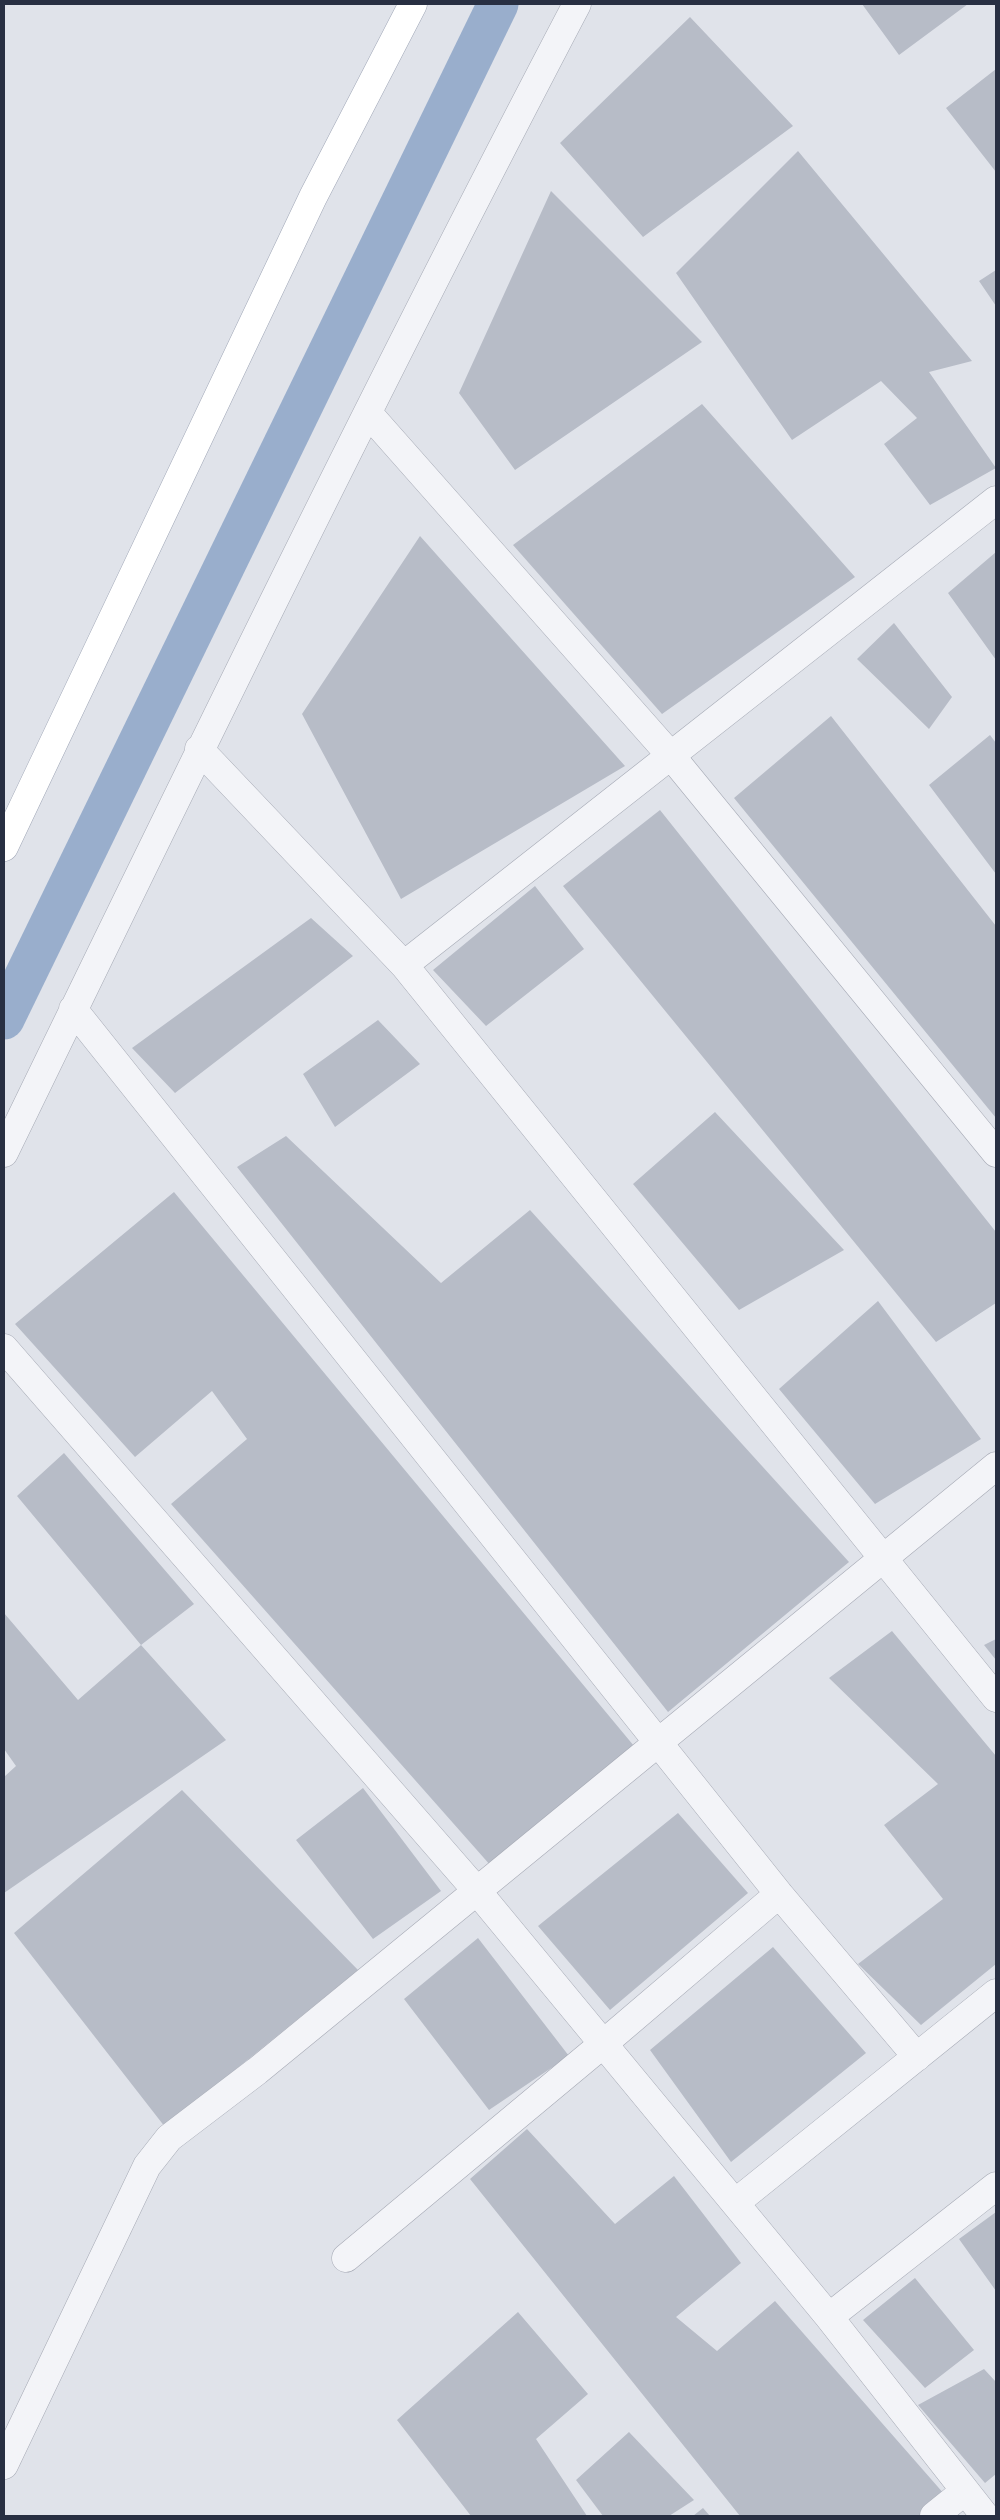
<!DOCTYPE html>
<style>
body{margin:0}
#map{position:relative;width:1000px;height:2520px;overflow:hidden;background:#e0e3ea;font-family:"Golos Text",sans-serif}
canvas{display:block}
.frame{position:absolute;inset:0;border:5px solid #282f42;pointer-events:none}
</style>
<div id="map">
<canvas width="1000" height="2520"></canvas>
<div class="frame"></div>
</div>
<script>
const ctx = document.querySelector('canvas').getContext('2d');
ctx.lineJoin = 'round';
function trace(path, color, width, dash) { ctx.strokeStyle = color; ctx.lineWidth = width; ctx.lineCap = dash ? 'butt' : 'round'; ctx.setLineDash(dash || []); ctx.stroke(path); }
function fillPath(path, color) { ctx.fillStyle = color; ctx.fill(path, 'evenodd'); }
trace(new Path2D(`
 M4,1019L498,4`), '#99aecc', 41);
fillPath(new Path2D(`
 M862,4H968L899,55Z
 M690,17L793,126L643,237L560,143Z
 M996,69V172L946,108Z
 M798,151L972,361L929,372L996,468L930,505L884,444L917,418L881,381L792,440L676,273Z
 M551,191L702,342L515,470L459,393Z
 M996,270V306L979,281Z
 M702,404L855,577L662,714L513,545Z
 M420,536L625,766L401,899L302,714Z
 M996,552V660L948,593Z
 M894,623L952,697L929,729L857,659Z
 M831,716L996,926V1118L734,798Z
 M990,735L996,743V874L929,785Z
 M660,810L996,1232V1303L936,1342L563,886Z
 M535,886L584,949L486,1026L433,970Z
 M311,918L353,956L175,1093L132,1048Z
 M378,1020L420,1064L335,1127L303,1074Z
 M715,1112L844,1250L739,1310L633,1184Z
 M286,1136L441,1283L530,1210L849,1562L668,1712L237,1167Z
 M174,1192L634,1746L491,1866L171,1504L247,1439L212,1391L135,1457L15,1324Z
 M878,1301L981,1439L875,1504L779,1389Z
 M64,1453L194,1604L141,1645L226,1740L4,1893V1777L16,1766L4,1749V1613L78,1700L141,1645L17,1496Z
 M892,1631L996,1756V1964L921,2025L858,1964L943,1899L884,1825L938,1784L829,1678Z
 M996,1639V1660L984,1645Z
 M363,1788L441,1891L373,1939L296,1840Z
 M182,1790L358,1970L165,2127L14,1933Z
 M678,1813L748,1893L610,2010L538,1926Z
 M478,1938L569,2056L489,2110L404,1999Z
 M773,1947L866,2053L731,2162L650,2050Z
 M527,2129L615,2224L674,2176L741,2263L676,2317L717,2351L775,2301L945,2495L919,2516H740L470,2179Z
 M996,2212V2291L959,2239Z
 M915,2278L974,2350L925,2388L863,2320Z
 M518,2312L588,2394L536,2439L587,2516H471L397,2420Z
 M984,2369L996,2382V2474L985,2483L918,2405Z
 M629,2432L694,2500L669,2516H603L576,2480Z
 M703,2508L710,2516H693Z`), '#b7bcc7');
const minor = new Path2D(`
 M368,413L672,757L996,1153
 M199,749L404,965L996,1698
 M404,965L996,500
 M73,1009L779,1894L917,2057
 M4,1153C191,768 378,383 577,4
 M4,1348L477,1891L829,2317L985,2516
 M735,2203L996,1993
 M346,2258L603,2044L779,1894
 M829,2317L996,2186
 M4,2465L147,2166L169,2138L257,2071L996,1466
 M934,2516L965,2491`);
const major = new Path2D(`
 M4,847L313,197L413,4`);
trace(minor, '#a5a9b4', 29);
trace(major, '#9fa6b6', 29);
trace(minor, '#f3f4f8', 28);
trace(major, '#fff', 28);
</script>
